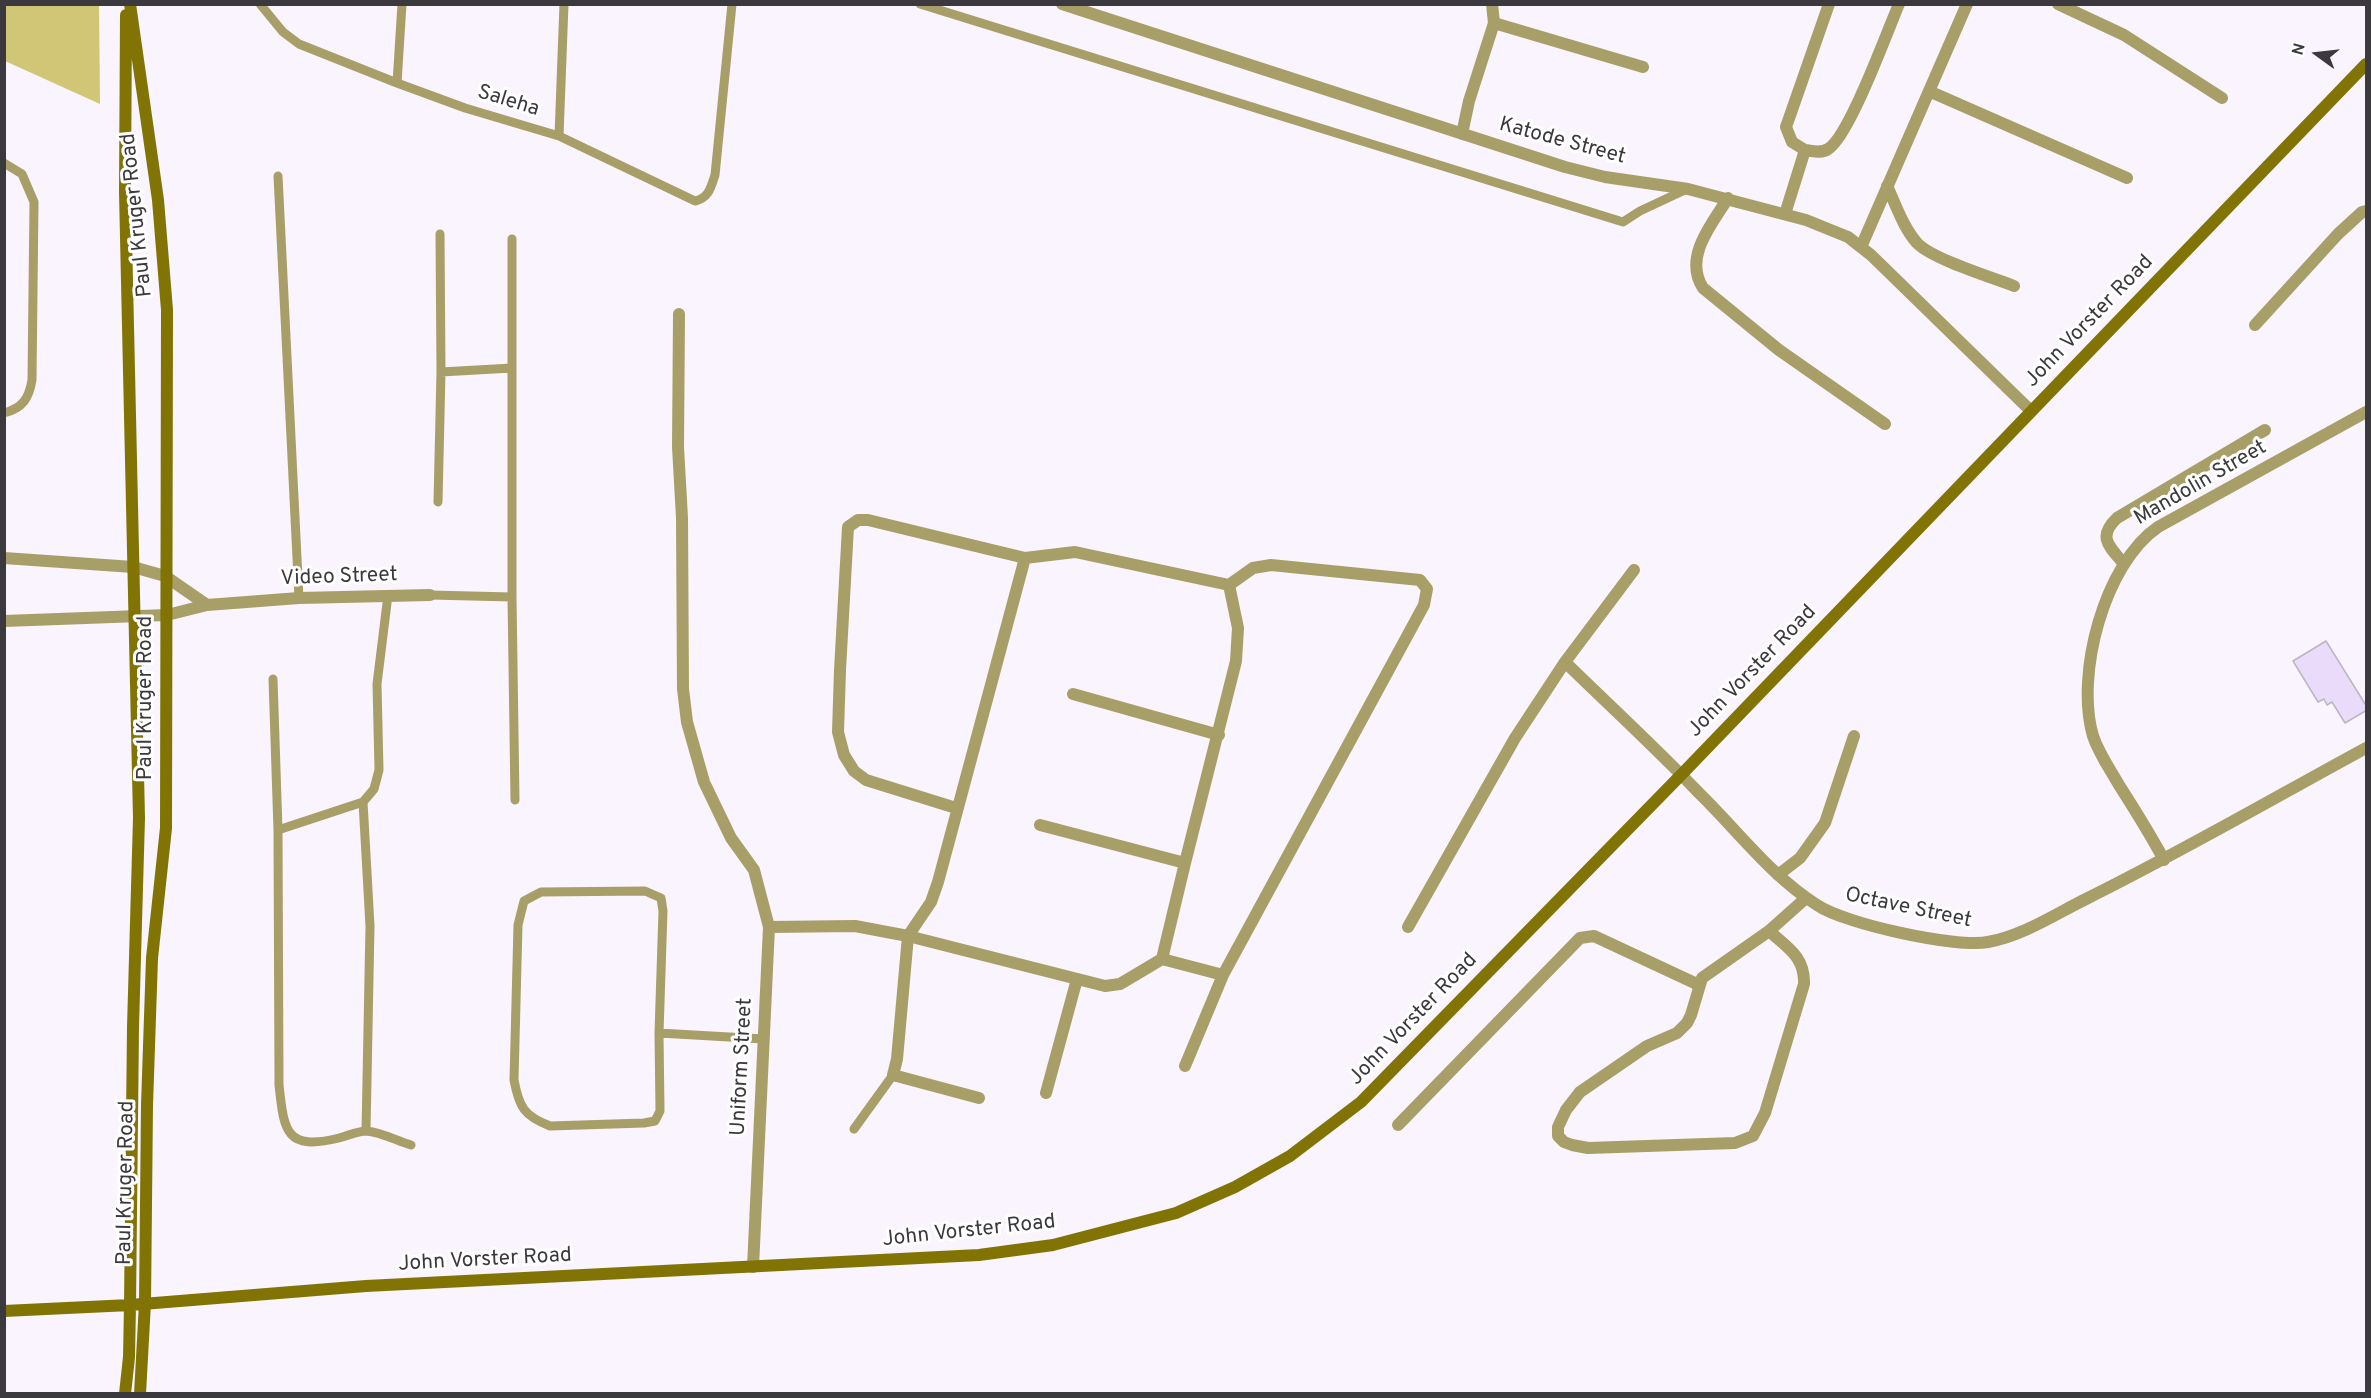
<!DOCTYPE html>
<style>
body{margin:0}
#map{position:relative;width:2371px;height:1398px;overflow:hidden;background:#f9f4fe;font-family:Overpass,sans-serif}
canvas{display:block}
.frame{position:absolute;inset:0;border:6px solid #3b393e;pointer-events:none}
.north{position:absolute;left:2287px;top:24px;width:60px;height:60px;-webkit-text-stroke:4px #fff;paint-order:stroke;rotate:285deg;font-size:16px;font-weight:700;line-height:24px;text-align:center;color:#3b393e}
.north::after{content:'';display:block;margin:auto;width:21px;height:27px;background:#3b393e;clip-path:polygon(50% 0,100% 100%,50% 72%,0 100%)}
</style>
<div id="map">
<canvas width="2371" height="1398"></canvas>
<div class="frame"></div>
<div class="north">N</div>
</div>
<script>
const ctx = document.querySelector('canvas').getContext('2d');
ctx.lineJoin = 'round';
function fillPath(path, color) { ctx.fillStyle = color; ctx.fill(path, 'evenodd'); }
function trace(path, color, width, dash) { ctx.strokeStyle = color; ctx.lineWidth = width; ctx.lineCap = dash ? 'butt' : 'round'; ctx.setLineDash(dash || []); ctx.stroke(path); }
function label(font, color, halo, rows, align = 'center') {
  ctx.font = font + ' Overpass,sans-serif'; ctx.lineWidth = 6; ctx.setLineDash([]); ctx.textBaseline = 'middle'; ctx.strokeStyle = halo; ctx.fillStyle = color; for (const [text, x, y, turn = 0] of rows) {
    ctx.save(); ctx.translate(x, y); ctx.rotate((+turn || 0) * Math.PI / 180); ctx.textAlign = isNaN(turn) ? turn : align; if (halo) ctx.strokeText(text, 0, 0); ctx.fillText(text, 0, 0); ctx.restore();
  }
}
fillPath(new Path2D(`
 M5,4L99,5L100,104L5,61Z`), '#d1c676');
const building = new Path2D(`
 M2326,641L2367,707V710L2345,723L2332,702L2327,705L2324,699L2318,702L2293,661Z`);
fillPath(building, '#e9dbf9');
trace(building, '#bbb6c2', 1.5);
trace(new Path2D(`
 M260,4L283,32L299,44L397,83
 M402,4L397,83L465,108L559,136L564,4
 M920,4L1623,222L1640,211L1687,189
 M559,136L695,201C709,198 711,187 715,175L732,4
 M4,163L22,174L34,202L32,380C29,398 23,408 4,413
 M278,176L299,598
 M512,239V597L515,800
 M441,372L512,368
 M438,502L441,372L440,234
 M430,595L512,597
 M273,679L278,830L279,1085C284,1132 286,1151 339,1138C347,1136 358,1131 366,1131C381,1132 397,1141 411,1145
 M363,802L370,926L366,1131
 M278,830L363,802L374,789L379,770L377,684L388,595
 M645,891L661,898L663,911L659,1033L660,1111L655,1121L644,1123L550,1126C524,1116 519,1107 514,1080L518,925L524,901L541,892Z
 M659,1033L764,1039
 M854,1129L893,1075`), '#a79f67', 9);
trace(new Path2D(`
 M1062,4L1565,167L1605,177L1688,189L1806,220L1848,237L1871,255L2031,411
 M2058,4L2124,35L2222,98
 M1494,23L1643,67
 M1931,92L2127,178
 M1462,134L1469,101L1494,23L1492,4
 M1805,150C1813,151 1821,154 1828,149C1849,137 1887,32 1899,4
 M1887,186C1896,205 1903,227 1917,243C1932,259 1991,277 2014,286
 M1728,198C1712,224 1683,257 1703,288L1779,350L1885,424
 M1785,214L1805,150L1792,142L1786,127L1829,4
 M1861,247L1967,4
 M679,314L678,447L682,518L683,689L687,722L704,782L731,838L754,870L769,927L753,1267
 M2255,325L2338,234L2362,212L2366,211
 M4,558L133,567L165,576L207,605
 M2124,564C2109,546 2097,537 2117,518L2265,430
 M4,621L167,615L207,605L299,598L430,595
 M1565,662C1610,706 1656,748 1699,793C1737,830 1771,876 1817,905C1845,924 1955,948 1988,942C2023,936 2057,913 2088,898C2183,851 2274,798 2366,748
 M1073,694L1219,735
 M956,808L866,780L854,771L844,755L838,732L840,670L848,527L858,520H868L1025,558
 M1040,825L1185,863
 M2164,860C2150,834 2135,810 2119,785C2110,769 2099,754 2093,736C2075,675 2104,564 2158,527L2366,412
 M1778,875L1800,858L1825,823L1854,736
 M769,927L855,926L908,936L1105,986L1120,984L1162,959L1223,975
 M1408,927L1515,738L1565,662L1634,570
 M1769,931C1788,948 1805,957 1804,984L1765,1113L1753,1136L1735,1143L1588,1148L1572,1145L1564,1142L1558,1136V1127L1566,1110L1580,1092L1647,1046L1677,1033L1687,1023L1691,1015L1702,978L1769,931L1806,898
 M1162,959L1185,863L1236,661L1238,628L1229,585
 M1046,1093L1077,979
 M979,1098L893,1075L897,1059L908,936L931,902L938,882L1025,558L1075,552L1229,585L1253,568L1271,565L1420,580L1427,589L1424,605L1223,975L1185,1066
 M1398,1125L1580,938L1594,936L1699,985`), '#a79f67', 12);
trace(new Path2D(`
 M130,4L158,200L167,310L166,828L152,958L147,1105L145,1303L140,1394
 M4,1311L130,1305L366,1286L979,1255L1053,1245L1176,1213L1235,1187L1290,1156L1361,1102L1681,775L2366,64
 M125,1394L129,1357L130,1305L133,1027L139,818L125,192L126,15`), '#817405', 12);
label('21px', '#3b393e', '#fff', [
 ["Saleha",508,102,17],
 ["Katode Street",1562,142,15],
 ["Paul Kruger Road",138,215,-96],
 ["John Vorster Road",2090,322,-46],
 ["Mandolin Street",2201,484,-30],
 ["Video Street",339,578,-2],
 ["John Vorster Road",1753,672,-46],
 ["Paul Kruger Road",147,698,-90],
 ["Octave Street",1908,909,12],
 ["John Vorster Road",1414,1020,-46],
 ["Uniform Street",743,1067,-87],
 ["Paul Kruger Road",127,1183,-89],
 ["John Vorster Road",969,1232,-6],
 ["John Vorster Road",485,1261,-3]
]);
</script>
